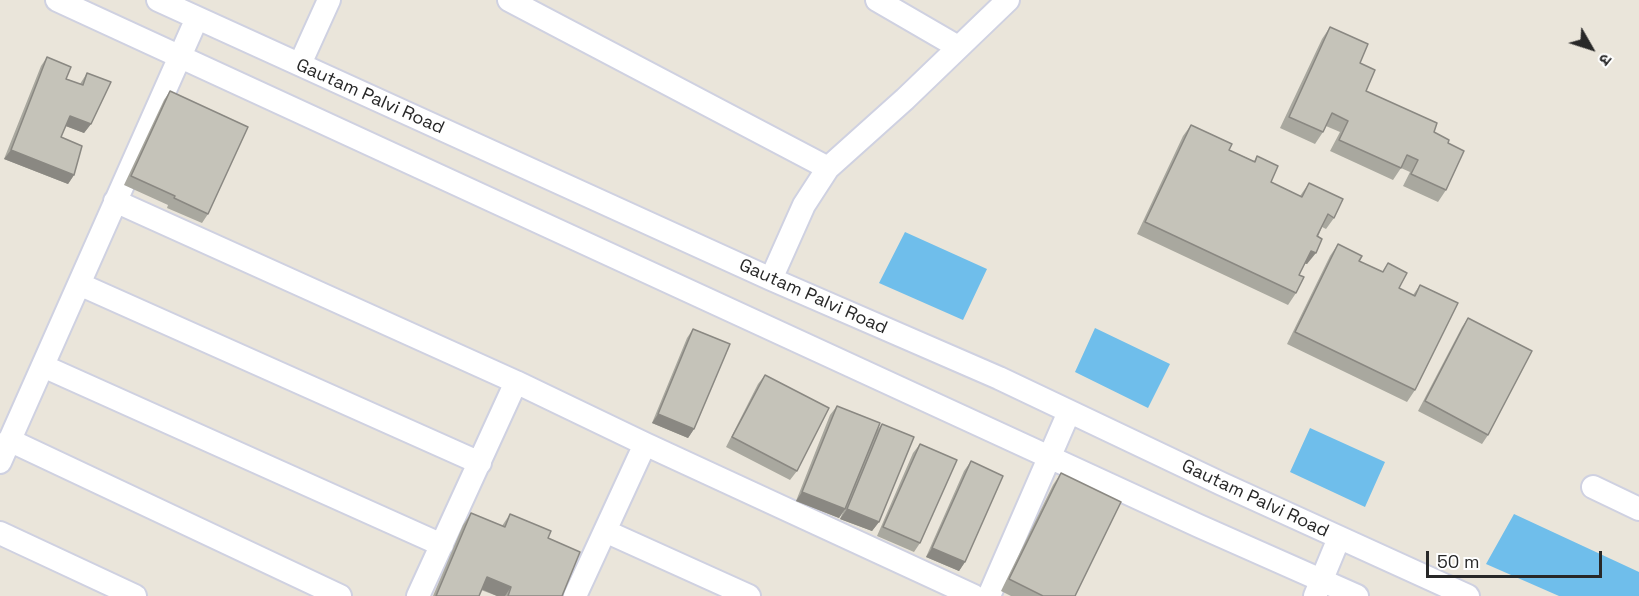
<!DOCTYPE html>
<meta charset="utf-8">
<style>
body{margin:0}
#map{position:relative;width:1639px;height:596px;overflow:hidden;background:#eae5da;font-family:"Space Grotesk","Noto Sans Devanagari",sans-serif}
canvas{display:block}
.north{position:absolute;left:1561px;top:18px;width:60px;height:60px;-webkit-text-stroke:4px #fff;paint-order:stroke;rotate:129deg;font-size:16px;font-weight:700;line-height:24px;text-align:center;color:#282828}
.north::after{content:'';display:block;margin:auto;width:21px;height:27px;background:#282828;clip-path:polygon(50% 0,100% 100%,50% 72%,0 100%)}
.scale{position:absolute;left:1426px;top:551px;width:176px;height:27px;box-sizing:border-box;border:3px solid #282828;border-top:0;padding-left:8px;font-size:18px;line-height:21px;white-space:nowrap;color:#282828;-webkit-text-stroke:4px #fff;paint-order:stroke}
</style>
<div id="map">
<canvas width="1639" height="596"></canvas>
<div class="north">उ</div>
<div class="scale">50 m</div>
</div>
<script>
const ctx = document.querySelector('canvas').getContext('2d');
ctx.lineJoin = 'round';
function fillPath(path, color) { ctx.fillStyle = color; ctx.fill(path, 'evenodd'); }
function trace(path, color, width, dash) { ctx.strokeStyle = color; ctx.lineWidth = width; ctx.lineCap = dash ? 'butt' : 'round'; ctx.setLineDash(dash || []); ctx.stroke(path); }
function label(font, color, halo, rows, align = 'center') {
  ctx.font = font + ' "Space Grotesk",sans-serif'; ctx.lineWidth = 5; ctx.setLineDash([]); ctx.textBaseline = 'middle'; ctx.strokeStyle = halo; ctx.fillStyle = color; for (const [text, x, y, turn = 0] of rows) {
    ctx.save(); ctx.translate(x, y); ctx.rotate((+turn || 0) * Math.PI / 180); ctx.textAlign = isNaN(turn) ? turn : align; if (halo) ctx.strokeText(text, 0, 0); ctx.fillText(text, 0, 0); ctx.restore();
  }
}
fillPath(new Path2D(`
 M905,232L987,269L963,320L879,283Z
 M1095,328L1170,364L1148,408L1075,372Z
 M1310,428L1385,462L1365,507L1290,472Z
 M1514,514L1639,572V596H1559L1486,564Z`), '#6fbeeb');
const minor = new Path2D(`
 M57,0L1199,526L1357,596
 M158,0L771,279L999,378L1222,484L1468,596
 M509,0L828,168
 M877,0L958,47
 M300,64L329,0
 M115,201L516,382L645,444L974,596
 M771,279L804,205L828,168L905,99L1008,0
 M79,284L480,463
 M43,366L442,545
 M9,440L340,596
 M0,462L197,18
 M1593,487L1639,509
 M605,531L749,596
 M0,533L135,596
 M418,596L516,382
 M575,596L645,444
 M989,596L1069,412
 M1315,596L1339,538`);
trace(minor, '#cfd1e1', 26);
trace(minor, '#fff', 22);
fillPath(new Path2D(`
 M1330,27L1360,63L1366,91L1434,132L1448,143L1446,190L1438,202L1403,186L1410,172L1401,168L1393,180L1330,151L1340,132L1326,126L1323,132L1315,144L1280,128L1322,39Z
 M47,57L66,79L80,84L87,73L91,124L84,133L66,126L61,137L74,175L68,184L4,159L41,66Z
 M170,91L208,214L202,223L167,208L168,205L124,185L164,100Z
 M1191,125L1229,150L1254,161L1257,156L1271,182L1300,196L1309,183L1334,218L1326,229L1322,227L1307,264L1305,263L1299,275L1296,293L1288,305L1137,234L1183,136Z
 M1338,244L1359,261L1382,272L1388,263L1399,288L1413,295L1420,285L1415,390L1407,402L1287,344L1330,256Z
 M1468,318L1488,435L1482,444L1418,411L1462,327Z
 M693,329L694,429L688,438L652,423L687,338Z
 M765,375L797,471L790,480L726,447L758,384Z
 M837,406L875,433L882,424L879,522L872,531L840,519L843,512L839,518L796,501L830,415Z
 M920,444V543L914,552L877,536L913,453Z
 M971,461L965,562L959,571L926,557L964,471Z
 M1061,473L1075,596H1011L1001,591L1053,485Z
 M471,513L502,526L510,514L548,538L562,596H497L481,590L479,596H433L463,525Z`), '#a9a89f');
fillPath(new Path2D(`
 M70,116L91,124L84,133L63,125Z
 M11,150L74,175L68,184L4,159Z
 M1311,251L1316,253L1307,264L1303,263Z
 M658,414L694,429L688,438L652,423Z
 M802,492L845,509L839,518L796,501Z
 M847,509L879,522L872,531L840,519Z
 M932,548L965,562L959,571L926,557Z
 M487,577L511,587L505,596H497L479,588Z`), '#8a8882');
const building = new Path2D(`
 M1330,27L1368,44L1360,63L1375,70L1366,91L1437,123L1434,132L1449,140L1448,143L1464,151L1446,190L1411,174L1418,160L1407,155L1401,168L1339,140L1348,121L1332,113L1323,132L1289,117Z
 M47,57L71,67L66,79L83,85L87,73L111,82L91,124L70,116L61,137L82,146L74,175L11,150Z
 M170,91L248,127L208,214L174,198L175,196L131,176Z
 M1191,125L1232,144L1229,150L1255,162L1257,156L1278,166L1271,182L1302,197L1309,183L1343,199L1334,218L1328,214L1317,236L1322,239L1316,253L1311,251L1299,275L1304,277L1296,293L1145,222Z
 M1338,244L1362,256L1359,261L1383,272L1388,263L1407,273L1399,288L1415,296L1420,285L1458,303L1415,390L1295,332Z
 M1468,318L1532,351L1488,435L1425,401Z
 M693,329L730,344L694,429L658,414Z
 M765,375L829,408L797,471L732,437Z
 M837,406L880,423L845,509L802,492Z
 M882,424L914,437L879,522L847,509Z
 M920,444L957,460L920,543L883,527Z
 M971,461L1003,476L965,562L932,548Z
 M1061,473L1121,502L1075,596H1043L1009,579Z
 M471,513L505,527L510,514L551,531L548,538L580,552L562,596H508L511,587L487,577L479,596H436Z`);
fillPath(building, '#c5c3b9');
trace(building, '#8a8882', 1.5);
label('18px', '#282828', '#fff', [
 ["Gautam Palvi Road",370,97,24],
 ["Gautam Palvi Road",813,297,24],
 ["Gautam Palvi Road",1255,499,25]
]);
</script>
